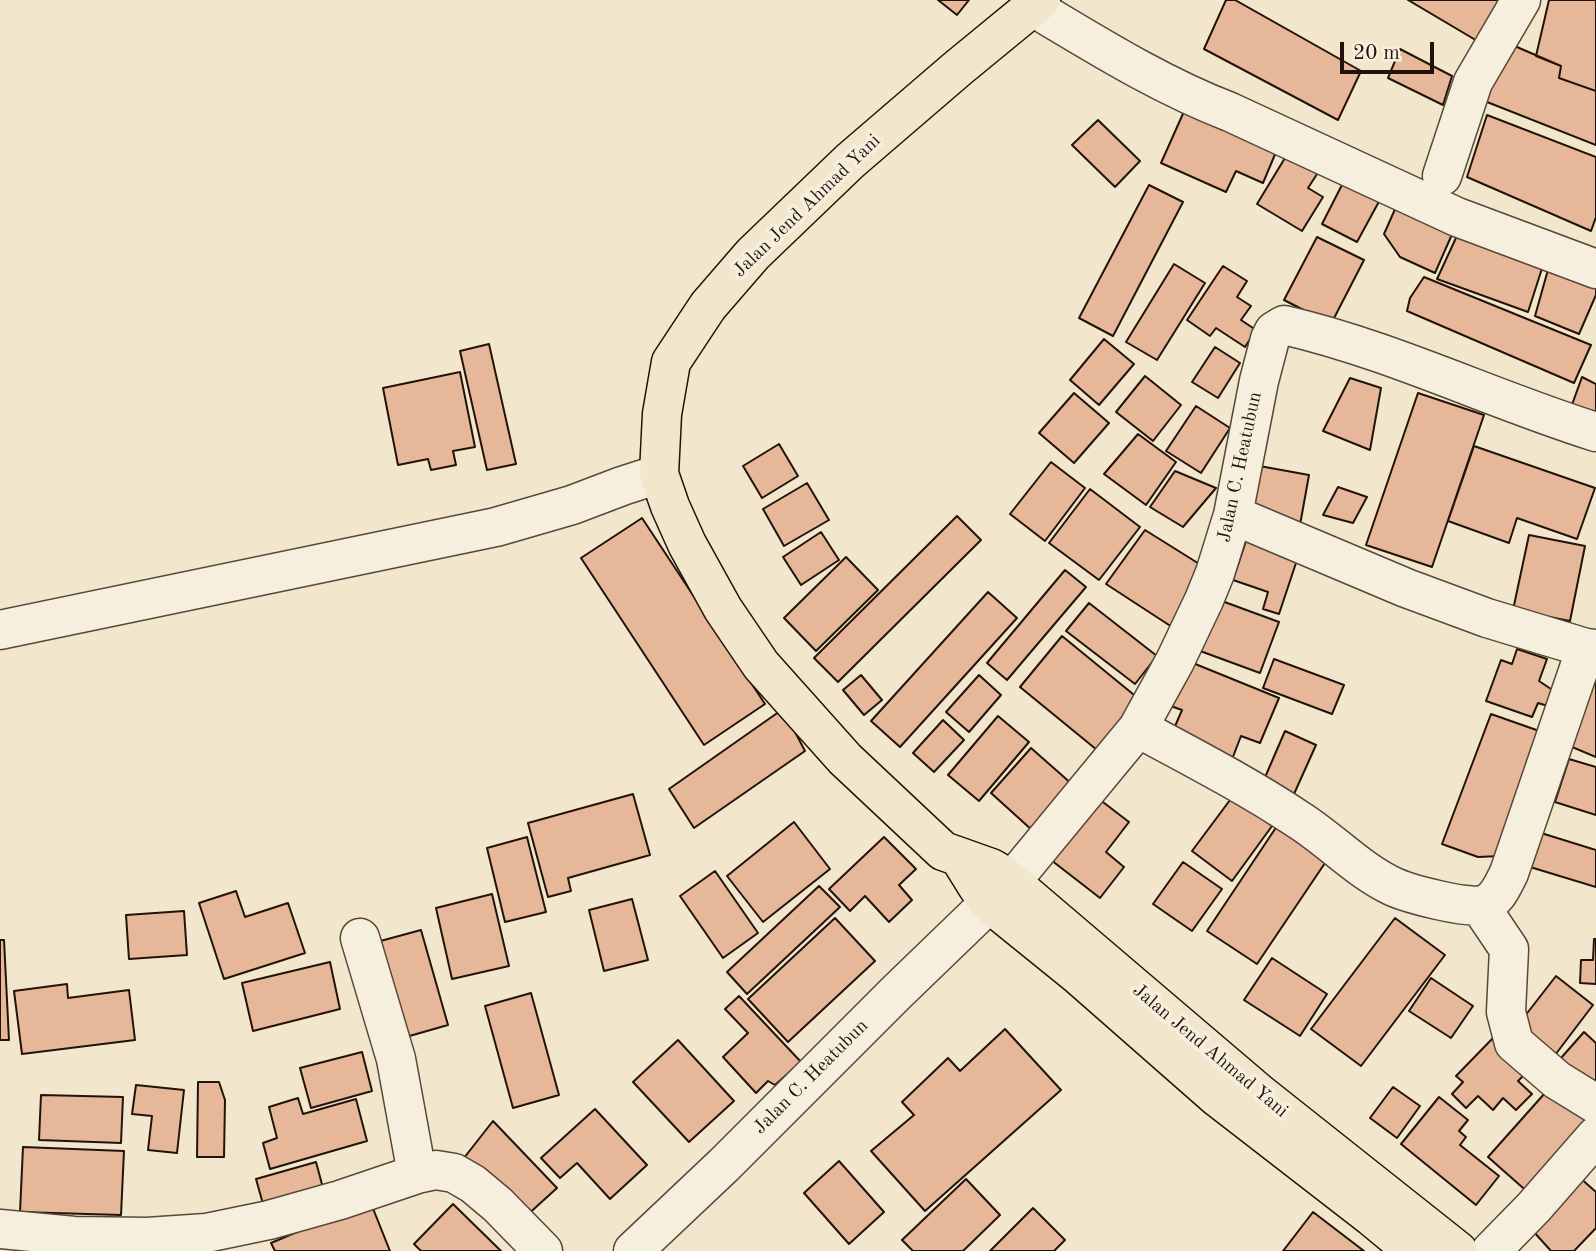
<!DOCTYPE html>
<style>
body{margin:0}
#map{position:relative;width:1596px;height:1251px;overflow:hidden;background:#f2e7cc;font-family:"Old Standard TT",serif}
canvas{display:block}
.scale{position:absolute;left:1340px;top:42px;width:94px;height:32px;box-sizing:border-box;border:4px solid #22130a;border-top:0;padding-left:9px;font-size:21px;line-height:24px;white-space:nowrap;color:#22130a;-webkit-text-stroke:5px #f7efde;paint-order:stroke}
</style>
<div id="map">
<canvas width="1596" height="1251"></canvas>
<div class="scale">20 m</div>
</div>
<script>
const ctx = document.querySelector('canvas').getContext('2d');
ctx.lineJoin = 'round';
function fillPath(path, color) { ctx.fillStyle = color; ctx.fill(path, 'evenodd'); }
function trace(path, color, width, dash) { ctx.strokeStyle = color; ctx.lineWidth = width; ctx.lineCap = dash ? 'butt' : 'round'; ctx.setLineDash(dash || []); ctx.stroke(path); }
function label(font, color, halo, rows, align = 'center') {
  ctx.font = font + ' "Old Standard TT",serif'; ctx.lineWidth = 7; ctx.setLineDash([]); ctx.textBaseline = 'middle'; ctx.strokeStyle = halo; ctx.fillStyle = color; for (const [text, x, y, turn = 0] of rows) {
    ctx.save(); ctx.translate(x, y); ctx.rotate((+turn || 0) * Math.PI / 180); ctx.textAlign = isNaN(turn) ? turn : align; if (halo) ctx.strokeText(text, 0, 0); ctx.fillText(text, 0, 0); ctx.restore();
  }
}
const building = new Path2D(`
 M938,0H969L957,15Z
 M1226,0H1235L1361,71L1338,120L1204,49Z
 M1408,0H1507L1484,45Z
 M1549,0H1596V91L1559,78L1561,66L1536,56Z
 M1503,41L1561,66L1559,78L1596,91V145L1482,100Z
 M1400,49L1452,76L1443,105L1388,78Z
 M1190,98L1276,152L1263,183L1236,171L1226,192L1161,163Z
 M1487,115L1596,157V217L1591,231L1467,177Z
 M1098,120L1140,161L1115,187L1072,145Z
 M1288,153L1319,171L1308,188L1323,197L1302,231L1257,204Z
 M1346,177L1382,196L1357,242L1322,224Z
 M1149,185L1183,202L1113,336L1079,318Z
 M1400,198L1457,223L1435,273L1400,257L1384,234Z
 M1461,227L1546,256L1528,312L1437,279Z
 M1317,237L1364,260L1331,324L1284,300Z
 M1551,259L1596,278V295L1579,334L1535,316Z
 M1174,264L1205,283L1157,360L1126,342Z
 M1223,266L1247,281L1237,297L1251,306L1241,320L1256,330L1245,347L1216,328L1210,336L1187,320Z
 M1424,277L1591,345L1574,383L1407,311L1410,298Z
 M1104,339L1134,364L1099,405L1070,380Z
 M489,344L516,464L487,470L460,351Z
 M1215,347L1240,363L1218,398L1192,382Z
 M460,372L475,447L453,451L456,465L431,470L428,459L398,465L383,388Z
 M1145,376L1181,405L1153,441L1116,412Z
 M1582,377L1596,384V423L1569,413Z
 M1350,378L1381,388L1370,450L1323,431Z
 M1074,393L1109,423L1074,463L1039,433Z
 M1418,393L1484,415L1432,567L1366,545Z
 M1196,406L1230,428L1201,473L1166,451Z
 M1138,434L1176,462L1146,505L1104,474Z
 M779,444L798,476L762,498L743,466Z
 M1474,446L1595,488L1577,539L1517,518L1509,543L1448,521Z
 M1051,462L1085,488L1045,541L1010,514Z
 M1254,465L1309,475L1300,525L1243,508Z
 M1175,471L1216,488L1183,527L1150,507Z
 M807,483L829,520L784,546L763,509Z
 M1338,487L1367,497L1353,523L1323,515Z
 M1090,489L1140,527L1099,580L1049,543Z
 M957,516L981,540L838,682L814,658Z
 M642,518L765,704L704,745L581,558Z
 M1145,530L1209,570L1172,627L1106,584Z
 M821,532L839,560L801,585L783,557Z
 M1529,535L1585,546L1570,621L1513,610Z
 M1247,538L1299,554L1279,614L1263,609L1268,592L1233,580Z
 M846,557L878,590L816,651L784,618Z
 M1065,570L1086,587L1007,680L987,663Z
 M988,592L1017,618L900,747L871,721Z
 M1211,597L1279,622L1260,673L1192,648Z
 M1089,603L1157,656L1135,684L1066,631Z
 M1062,636L1139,699L1097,750L1020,687Z
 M1517,649L1547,659L1539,681L1554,691L1548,706L1538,703L1532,717L1486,701L1501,660L1512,664Z
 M1183,659L1279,698L1260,743L1241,736L1231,762L1170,738L1182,710L1165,704Z
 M1274,659L1344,685L1332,714L1263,688Z
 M861,675L882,700L864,715L843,690Z
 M979,675L1001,695L969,732L946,712Z
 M1592,678L1596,680V757L1565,744Z
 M783,709L805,751L694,828L669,789Z
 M1491,714L1545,733L1500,856L1478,857L1442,844Z
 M998,716L1029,742L979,801L948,775Z
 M943,720L964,740L934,772L913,753Z
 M1285,731L1316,745L1294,794L1263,782Z
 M1031,748L1073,785L1033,831L991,793Z
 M1569,759L1596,767V815L1555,802Z
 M633,794L650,855L568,878L571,891L548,897L528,823Z
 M1233,796L1272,826L1232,881L1192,851Z
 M1099,799L1129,822L1106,852L1124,867L1100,898L1051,860Z
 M794,822L830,869L763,922L727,876Z
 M1277,826L1327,860L1257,964L1207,931Z
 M1541,833L1596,850V887L1530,867Z
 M527,837L546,912L505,922L487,848Z
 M884,837L916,869L899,885L912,900L889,922L865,896L850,911L829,889Z
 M1183,862L1222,889L1192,931L1153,904Z
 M715,871L758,933L723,958L680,896Z
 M819,886L840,907L747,994L727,972Z
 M236,891L245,917L288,903L305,953L224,979L199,903Z
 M492,894L509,966L452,979L436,908Z
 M632,899L648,960L604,971L589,910Z
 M184,911L187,955L129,959L126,915Z
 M835,918L875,961L788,1042L748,999Z
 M1395,918L1445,955L1361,1066L1311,1029Z
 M421,930L448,1025L399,1039L373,943Z
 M1594,939H1596V984L1580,983L1581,960H1593Z
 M0,940H4L9,1040H0Z
 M1272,958L1327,994L1300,1036L1244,1000Z
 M330,962L340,1009L253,1031L242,983Z
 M1556,976L1593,1005L1552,1059L1514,1030Z
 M1431,978L1473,1006L1451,1038L1409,1011Z
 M67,984L68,998L129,990L135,1040L22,1054L14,991Z
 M531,993L559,1095L513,1108L485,1006Z
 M739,996L801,1062L775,1085L768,1081L756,1093L723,1057L748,1033L725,1009Z
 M1005,1029L1061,1090L925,1211L871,1151L914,1115L902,1102L948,1058L960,1071Z
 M1584,1032L1596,1043V1082L1553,1067Z
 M1493,1038L1527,1072L1518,1081L1532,1094L1516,1110L1503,1098L1493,1110L1478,1096L1466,1108L1452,1094L1463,1082L1456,1076Z
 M678,1040L734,1101L689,1142L633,1082Z
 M362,1052L372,1091L311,1108L300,1068Z
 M198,1082H219L225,1100L224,1157H197Z
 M1553,1084L1596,1123L1531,1195L1488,1157Z
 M136,1085L184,1090L177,1153L148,1150L152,1116L132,1114Z
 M1393,1087L1420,1106L1397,1138L1370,1118Z
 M41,1095L123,1097L121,1143L39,1140Z
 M1439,1097L1468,1120L1459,1131L1466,1137L1460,1145L1499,1176L1476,1205L1401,1144Z
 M298,1098L303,1114L356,1099L367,1141L270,1169L263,1143L277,1138L269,1107Z
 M595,1109L647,1165L610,1199L577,1163L560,1178L541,1158Z
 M493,1121L557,1188L524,1218L460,1163Z
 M23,1147L124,1151L121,1215L20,1212Z
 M839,1161L884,1212L849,1244L804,1193Z
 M316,1162L323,1188L263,1204L256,1179Z
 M1578,1176L1596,1192V1228L1574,1251H1551L1533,1231Z
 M966,1179L1000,1215L963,1251H913L902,1240Z
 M370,1201L390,1251H275L271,1243Z
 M453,1204L501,1251H421L414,1244Z
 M1033,1208L1065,1240L1054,1251H990Z
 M1313,1212L1364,1251H1283Z`);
fillPath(building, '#e6b799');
trace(building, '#22130a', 2);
const minor = new Path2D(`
 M1037,3L1046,15C1106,51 1165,87 1230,112L1457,217L1596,269
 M1442,176L1473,82L1521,0
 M1233,515L1406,588L1487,618L1586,648L1596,649
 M0,630L496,527L572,505L622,486L659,474
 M1138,728C1192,757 1248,786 1299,820C1332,841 1359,871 1394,887C1410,894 1467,909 1482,905C1496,902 1503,885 1509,873L1586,648
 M1480,906L1509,949L1506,1012L1514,1043L1557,1080L1596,1104
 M360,938L396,1059L417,1174
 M0,1229L74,1236L147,1237L206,1233L269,1220L340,1200L417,1174L436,1170L454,1173L473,1184L498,1205L543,1251
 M633,1251L724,1165L896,993L1011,882L1138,728L1175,661L1204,600L1215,573L1233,515L1259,381L1270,339L1274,331L1284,325C1392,350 1491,399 1596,432
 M1491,1251L1534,1207L1596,1136`);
const major = new Path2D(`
 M1041,0L957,69L850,161L753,254L708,306L671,362L662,414L659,474L670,506L687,544L723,609L761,665L845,759L943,851L991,868L1003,875L1260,1094L1458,1251
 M959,857L977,886L989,903L1078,975L1217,1097L1372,1217L1413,1251`);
trace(minor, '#56483a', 41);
trace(major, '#22130a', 41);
trace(minor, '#f7efde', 38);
trace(major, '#f2e7cc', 38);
label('19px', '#22130a', '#f7efde', [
 ["Jalan Jend Ahmad Yani",807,206,-44],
 ["Jalan C. Heatubun",1240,467,-78],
 ["Jalan Jend Ahmad Yani",1210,1051,40],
 ["Jalan C. Heatubun",811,1077,-45]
]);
</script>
